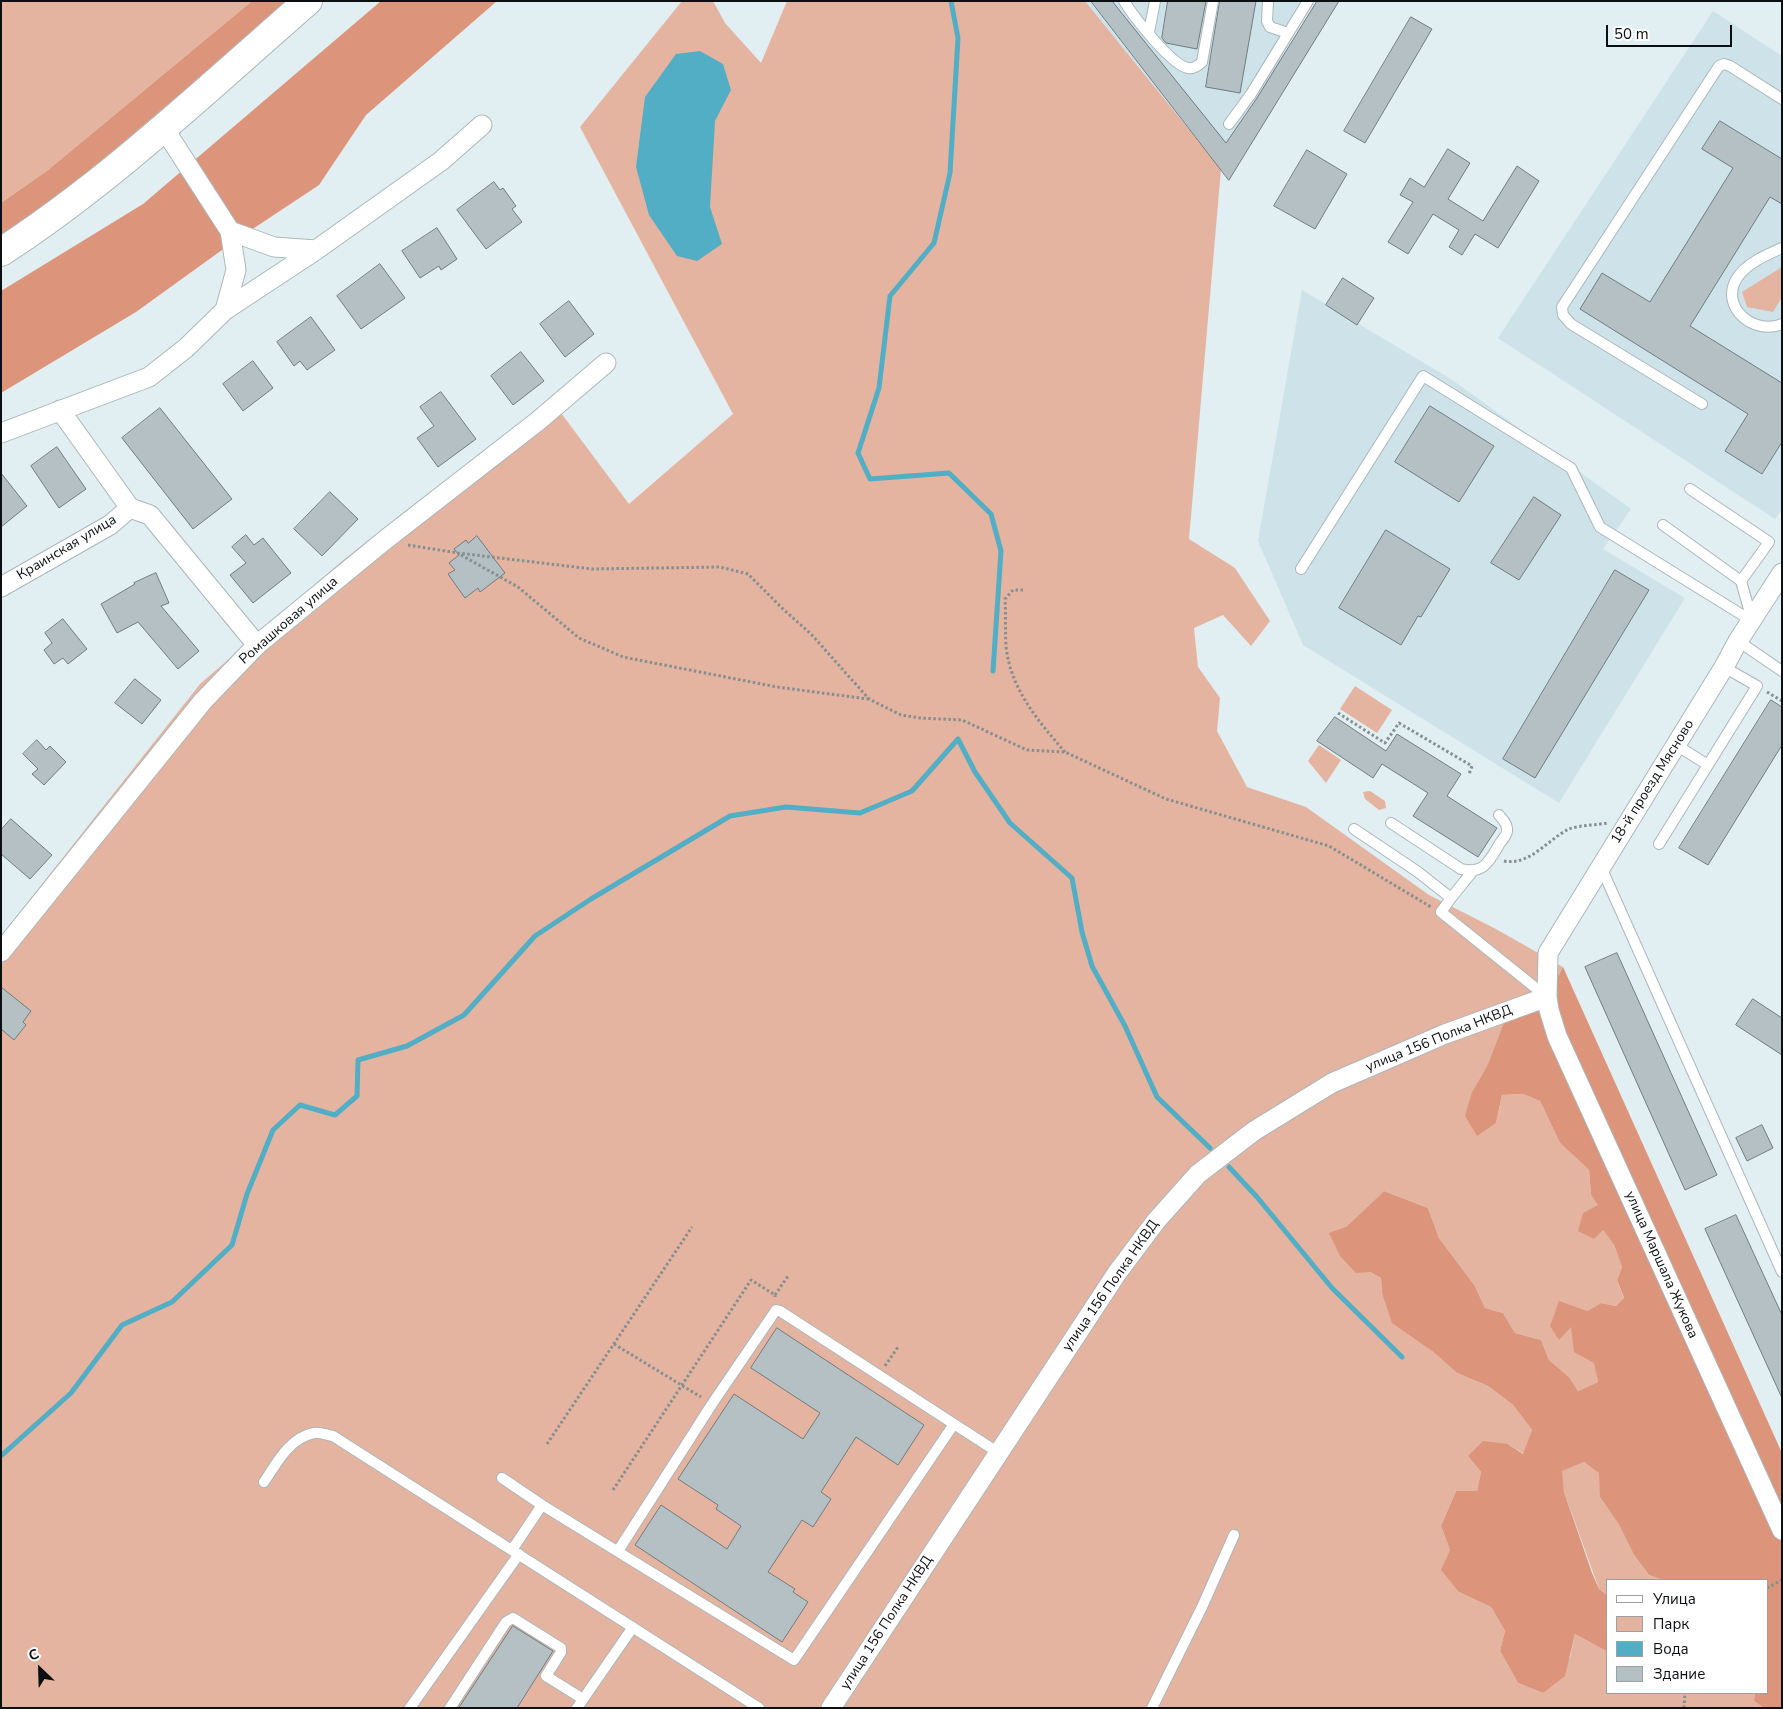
<!DOCTYPE html>
<meta charset="utf-8">
<style>
body{margin:0}
#map{position:relative;width:1783px;height:1709px;overflow:hidden;background:#e1eef2;font-family:"Nunito Sans",sans-serif}
canvas{display:block}
.frame{position:absolute;inset:0;border:2px solid #0b0f11;pointer-events:none}
.legend{position:absolute;left:1606px;top:1579px;width:162px;height:115px;box-sizing:border-box;background:#fff;border:1px solid #9d9fa0;margin:0;padding:6px 9px;list-style:none;font-size:15px;color:#0b0f11}
.legend li{display:flex;align-items:center;gap:10px;height:25px}
.legend b{width:25px;border:1px solid #9d9fa0}
.north{position:absolute;left:15px;top:1644px;width:50px;height:50px;-webkit-text-stroke:4px #fff;paint-order:stroke;rotate:336deg;font-size:14px;font-weight:700;line-height:20px;text-align:center;color:#0b0f11}
.north::after{content:'';display:block;margin:auto;width:18px;height:22px;background:#0b0f11;clip-path:polygon(50% 0,100% 100%,50% 72%,0 100%)}
.scale{position:absolute;left:1606px;top:25px;width:126px;height:22px;box-sizing:border-box;border:2px solid #0b0f11;border-top:0;padding-left:6px;font-size:15px;line-height:18px;white-space:nowrap;color:#0b0f11;-webkit-text-stroke:4px #fff;paint-order:stroke}
</style>
<div id="map">
<canvas width="1783" height="1709"></canvas>
<div class="frame"></div>
<ul class="legend">
<li><b style="height:6px;background:#fff"></b>Улица</li>
<li><b style="height:14px;background:#e5b4a1"></b>Парк</li>
<li><b style="height:14px;background:#51aec5"></b>Вода</li>
<li><b style="height:14px;background:#b4c0c4"></b>Здание</li>
</ul>
<div class="north">С</div>
<div class="scale">50 m</div>
</div>
<script>
const ctx = document.querySelector('canvas').getContext('2d');
ctx.lineJoin = 'round';
function fillPath(path, color) { ctx.fillStyle = color; ctx.fill(path, 'evenodd'); }
function trace(path, color, width, dash) { ctx.strokeStyle = color; ctx.lineWidth = width; ctx.lineCap = dash ? 'butt' : 'round'; ctx.setLineDash(dash || []); ctx.stroke(path); }
function label(font, color, halo, rows, align = 'center') {
  ctx.font = font + ' "Nunito Sans",sans-serif'; ctx.lineWidth = 4; ctx.setLineDash([]); ctx.textBaseline = 'middle'; ctx.strokeStyle = halo; ctx.fillStyle = color; for (const [text, x, y, turn = 0] of rows) {
    ctx.save(); ctx.translate(x, y); ctx.rotate((+turn || 0) * Math.PI / 180); ctx.textAlign = isNaN(turn) ? turn : align; if (halo) ctx.strokeText(text, 0, 0); ctx.fillText(text, 0, 0); ctx.restore();
  }
}
fillPath(new Path2D(`
 M1085,1H1312L1221,169Z
 M1713,11L1782,56V509L1775,519L1498,338Z
 M1302,290L1451,379L1631,509L1603,549L1685,598L1559,803L1303,645L1258,541Z`), '#cee3e9');
fillPath(new Path2D(`
 M1,1H252L48,170L1,203Z
 M682,1H713L725,23L761,63L787,1H1085L1221,169L1189,539L1235,568L1270,621L1251,646L1223,615L1194,628L1198,667L1220,698L1217,731L1247,787L1306,807L1429,895L1494,928L1563,967L1547,997L1509,1011L1487,1066L1472,1092L1496,1123L1502,1095L1523,1094L1540,1101L1560,1143L1589,1170L1591,1195L1599,1205L1603,1230L1614,1245L1622,1267L1617,1280L1624,1299L1616,1306L1601,1303L1587,1311L1571,1327L1595,1363L1598,1382L1578,1391L1569,1377L1549,1360L1541,1340L1515,1333L1503,1313L1485,1308L1475,1286L1439,1238L1428,1208L1384,1191L1346,1227L1370,1272L1381,1278L1382,1293L1432,1351L1457,1373L1488,1386L1513,1405L1532,1430L1524,1454L1508,1444L1468,1456L1481,1472L1477,1491H1456L1441,1526L1450,1550L1459,1592L1491,1607L1505,1631L1500,1651L1518,1683L1543,1693L1570,1657L1575,1634L1606,1651L1607,1649V1693H1755L1754,1701L1764,1708H1V936L200,684L341,562L413,505L552,401L629,504L733,414L580,127Z
 M1782,267V297L1773,312L1747,307L1742,292Z
 M1355,686L1392,710L1377,733L1340,709Z
 M1319,745L1341,760L1326,783L1308,761Z
 M1370,791L1385,801L1386,808L1379,810L1365,799L1363,792Z
 M1584,1462L1600,1473V1497L1619,1525L1634,1555L1649,1575L1663,1580H1607V1595L1599,1589L1564,1492L1561,1471Z`), '#e5b4a1');
fillPath(new Path2D(`
 M252,1H290L47,207L1,237V203L48,170Z
 M381,1H497L366,115L319,185L233,242L136,312L1,393V291L143,204Z
 M1563,967L1782,1453V1708H1764L1754,1701L1755,1693H1767V1580H1663L1649,1575L1634,1555L1619,1525L1600,1497L1599,1473L1584,1462L1562,1471L1564,1492L1592,1573L1599,1589L1607,1595V1649L1606,1651L1575,1634L1565,1676L1543,1693L1518,1683L1500,1651L1505,1631L1491,1607L1459,1592L1441,1570L1450,1550L1441,1526L1456,1491H1477L1481,1472L1468,1456L1483,1441L1508,1444L1523,1454L1532,1430L1513,1405L1488,1386L1457,1373L1432,1351L1392,1323L1382,1293L1381,1278L1370,1272L1356,1273L1340,1256L1329,1233L1346,1227L1384,1191L1428,1208L1439,1238L1475,1286L1485,1308L1503,1313L1515,1333L1541,1340L1549,1360L1569,1377L1578,1391L1598,1382L1594,1363L1574,1352L1571,1327L1559,1340L1550,1326L1559,1301L1587,1311L1601,1303L1616,1306L1624,1298L1617,1280L1622,1267L1614,1245L1603,1230L1594,1239L1578,1231L1583,1213L1598,1205L1591,1195L1589,1170L1560,1143L1540,1101L1523,1094L1502,1095L1496,1123L1477,1136L1465,1116L1472,1092L1487,1066L1509,1010L1547,997Z`), '#dc957b');
fillPath(new Path2D(`
 M700,51L723,64L731,90L715,121L710,207L722,244L697,261L677,256L649,215L636,167L645,97L676,54Z`), '#51aec5');
trace(new Path2D(`
 M951,1L958,38L950,173L934,243L890,296L879,388L858,453L870,479L949,473L991,514L1001,551L993,671
 M1229,1167L1257,1197L1332,1288L1402,1357
 M1,1456L71,1393L122,1325L172,1302L232,1245L247,1194L273,1130L300,1105L335,1115L357,1096L358,1060L407,1046L464,1015L535,936L591,899L730,816L786,807L860,813L912,791L958,739L975,772L1010,823L1072,878L1082,932L1092,966L1125,1026L1157,1097L1210,1148`), '#51aec5', 5);
const building = new Path2D(`
 M1091,1H1112L1226,143L1257,98L1317,1H1339L1229,180Z
 M1168,1H1206L1197,49L1166,43L1162,38Z
 M1220,1H1256L1240,93L1206,87Z
 M1411,17L1432,29L1365,143L1344,131Z
 M1720,121L1782,159V204L1770,197L1690,326L1782,383V442L1762,474L1725,451L1748,414L1580,309L1602,273L1650,302L1733,168L1702,149Z
 M1448,149L1470,163L1448,199L1483,221L1517,166L1539,181L1498,248L1475,234L1462,255L1449,247L1459,230L1433,214L1408,254L1388,242L1413,202L1400,195L1410,178L1424,187Z
 M1307,150L1347,174L1315,229L1274,206Z
 M494,182L500,190L503,188L516,206L512,209L522,222L486,249L457,210Z
 M437,228L457,259L441,270L439,266L420,278L402,251Z
 M380,264L405,298L361,329L337,296Z
 M1343,278L1374,298L1357,325L1326,305Z
 M569,301L594,334L565,357L540,324Z
 M311,317L335,350L307,370L300,361L294,366L277,342Z
 M521,352L544,381L513,405L491,376Z
 M253,361L273,388L243,411L223,384Z
 M441,392L476,439L438,467L417,438L434,426L420,407Z
 M1430,406L1494,446L1459,502L1395,462Z
 M160,408L232,499L193,529L122,438Z
 M57,447L86,489L59,508L31,466Z
 M1,473L27,506L1,527Z
 M330,492L358,519L322,556L294,529Z
 M1534,497L1561,515L1519,580L1491,563Z
 M1386,530L1450,569L1421,617L1418,616L1401,645L1339,608Z
 M246,535L254,545L263,538L291,573L253,603L230,575L246,563L232,547Z
 M477,536L505,573L480,592L478,588L465,598L448,574L455,570L449,563L459,555L454,549L466,540L468,543Z
 M1615,570L1649,590L1535,778L1503,759Z
 M156,573L169,603L161,606L199,651L178,669L138,622L117,633L101,604L135,584L134,583Z
 M63,619L87,649L68,664L63,658L54,664L44,650L52,643L45,633Z
 M135,679L161,700L142,724L115,703Z
 M1771,700L1782,707V745L1708,865L1679,848Z
 M1335,717L1386,751L1397,734L1461,774L1447,796L1497,828L1478,857L1413,816L1428,793L1382,764L1373,778L1317,741Z
 M37,740L46,750L50,746L66,762L44,785L32,774L38,769L23,754Z
 M11,819L52,855L30,879L1,854V830Z
 M1617,953L1717,1175L1685,1190L1585,967Z
 M1,987L31,1011L23,1022L26,1025L14,1040L1,1029Z
 M1753,999L1782,1018V1055L1736,1025Z
 M1762,1125L1773,1148L1747,1161L1736,1138Z
 M1736,1215L1782,1315V1398L1705,1229Z
 M777,1328L924,1425L898,1465L856,1437L821,1492L831,1499L813,1527L802,1520L768,1572L795,1589L793,1592L808,1602L782,1642L635,1545L661,1505L727,1549L741,1526L716,1509L718,1505L678,1479L734,1394L803,1439L820,1413L751,1368Z
 M513,1626L553,1651L517,1708H459Z`);
fillPath(building, '#b4c0c4');
trace(building, '#717c80', 1);
const lane = new Path2D(`
 M1124,1C1134,17 1171,65 1188,68C1194,69 1198,66 1202,62L1213,1
 M1268,1L1267,21L1270,27L1288,33
 M1149,32L1155,1
 M1229,124L1251,94L1308,1
 M1782,248C1766,255 1747,263 1737,278C1719,307 1754,336 1782,324
 M1702,404L1571,324L1563,315L1562,307L1719,66L1724,64L1730,66L1782,99
 M1690,489L1769,542L1741,581
 M1663,525L1741,581L1752,620
 M1301,569L1423,376L1571,468L1600,527L1752,621
 M1738,641L1782,671
 M1676,745L1708,765
 M1391,823L1461,869C1484,875 1490,860 1500,843C1503,839 1508,834 1507,829C1507,823 1502,819 1499,815
 M1354,829L1418,872L1451,898L1441,912L1547,997
 M1659,844L1757,686L1724,667
 M1601,867L1782,1272
 M1451,898L1472,872
 M502,1478L542,1505
 M264,1482C277,1463 289,1438 314,1433C320,1432 327,1435 333,1436L759,1708
 M512,1550L542,1505L794,1660L954,1424L999,1453
 M618,1551L712,1404L776,1310L780,1311L954,1424
 M410,1708L519,1554
 M450,1708L506,1622L513,1618L561,1648V1652L546,1676L583,1699
 M577,1708L633,1627
 M1152,1708L1202,1607L1234,1535`);
const street = new Path2D(`
 M163,127L230,231L236,270L225,310
 M230,231L274,247L316,250
 M60,410L130,508L150,515L257,645
 M1,433L149,377L186,348L225,310L316,250L441,161L482,125
 M1782,573L1738,641L1724,667L1548,953L1547,997L1549,1010L1557,1036L1782,1530
 M1,587L110,525L130,508
 M1,952L203,701L257,645L385,540L538,421L606,363
 M831,1708L1117,1273L1156,1221L1198,1174L1254,1131L1332,1083L1445,1034L1547,997`);
const secondary = new Path2D(`
 M1,252C112,180 209,87 308,1`);
trace(lane, '#abb7bb', 12);
trace(street, '#abb7bb', 21);
trace(secondary, '#abb7bb', 30);
trace(new Path2D(`
 M408,545L458,553L592,569L720,567L748,574L783,609L811,634L869,699L901,715L920,718L962,720L1027,750L1065,752L1166,799L1329,846L1431,907
 M461,555L518,587L579,638L623,657L777,687L868,699
 M1023,590H1013L1005,599C1006,615 1005,630 1006,646C1010,688 1038,721 1065,752
 M1767,692L1782,701
 M1338,713L1385,743L1399,723L1472,766L1469,774
 M1504,861C1530,866 1548,839 1569,829C1580,825 1596,825 1608,823
 M775,1295L788,1276
 M614,1344L701,1397
 M885,1366L898,1347
 M547,1444L692,1227
 M613,1490L751,1280L775,1295V1297
 M1767,1588L1782,1580
 M1684,1708L1685,1693`), '#858e91', 3, [2.5, 2.5]);
trace(lane, '#fff', 10);
trace(street, '#fff', 19);
trace(secondary, '#fff', 28);
label('14px', '#0b0f11', '#fff', [
 ["Краинская улица",67,548,-31],
 ["Ромашковая улица",289,621,-41],
 ["18-й проезд Мясново",1653,782,-58],
 ["улица 156 Полка НКВД",1439,1039,-22],
 ["улица Маршала Жукова",1661,1265,66],
 ["улица 156 Полка НКВД",1111,1286,-55],
 ["улица 156 Полка НКВД",887,1623,-57]
]);
</script>
